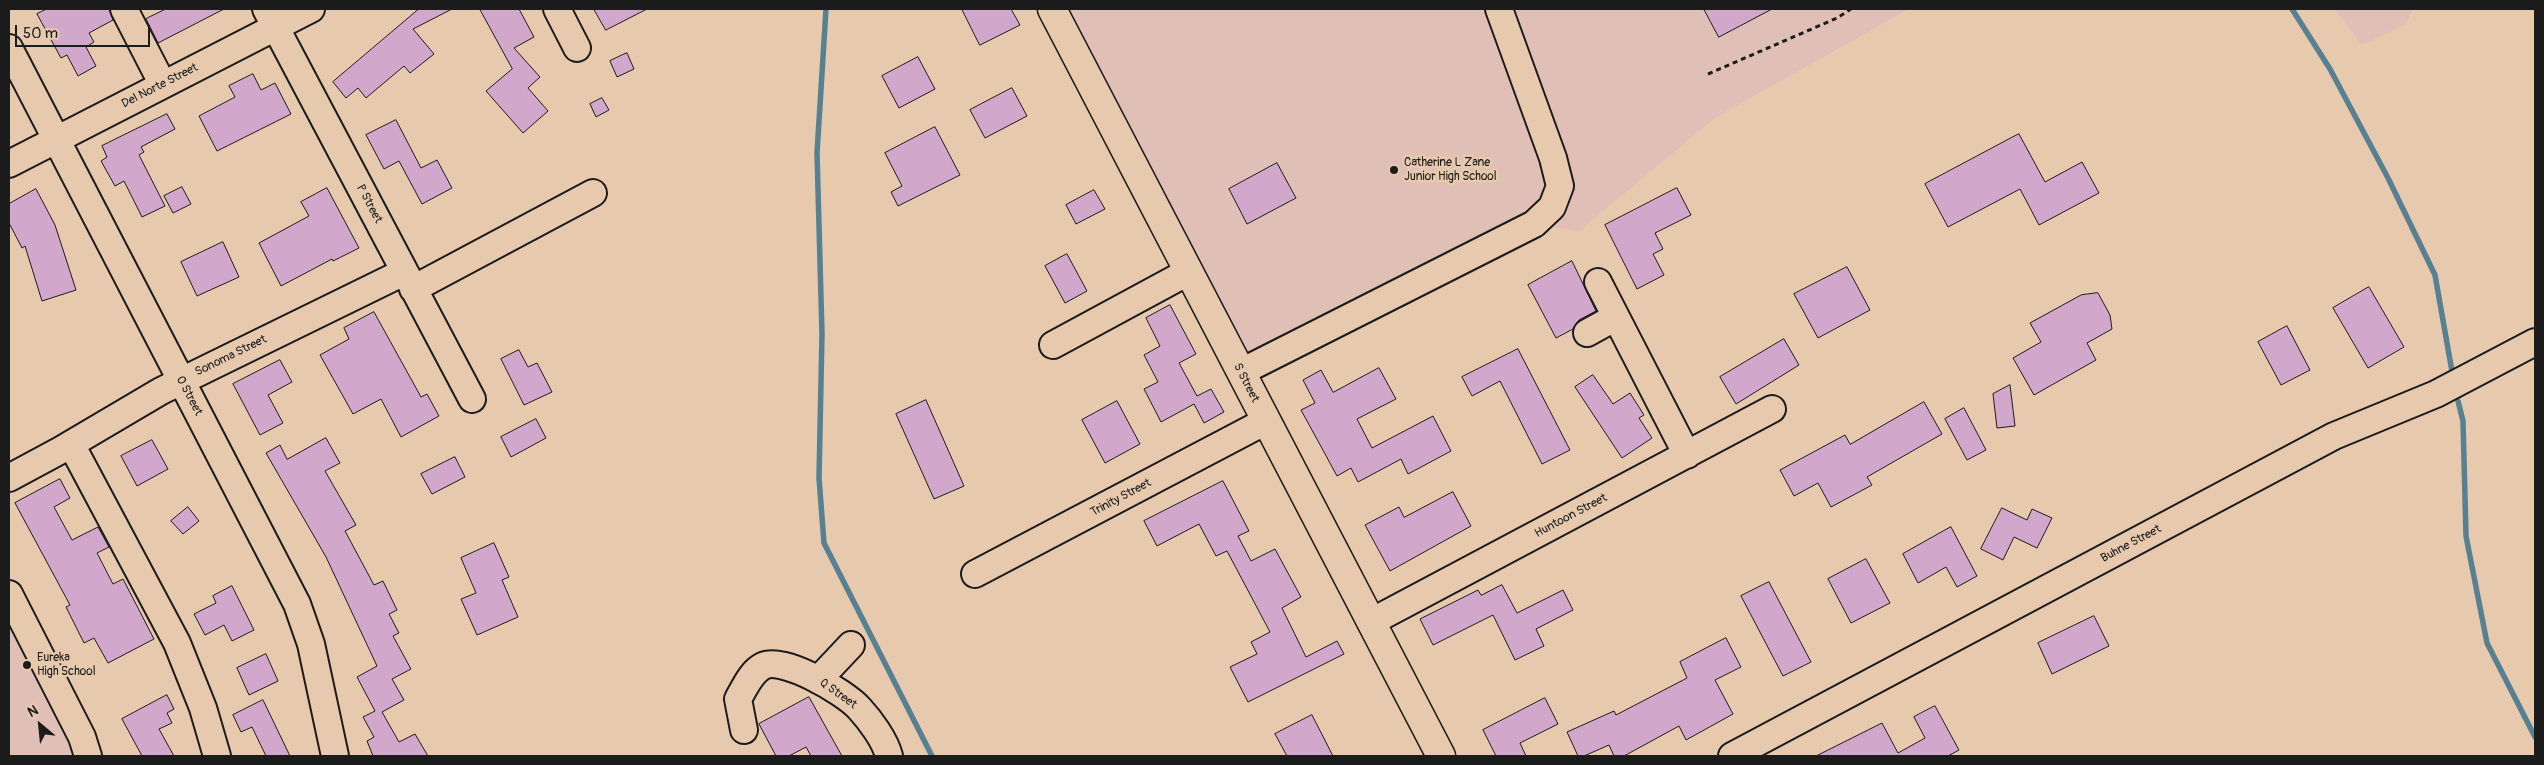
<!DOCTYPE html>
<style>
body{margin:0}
#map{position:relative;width:2544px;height:765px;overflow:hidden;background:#e7c9ad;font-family:Pangolin,sans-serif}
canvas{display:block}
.frame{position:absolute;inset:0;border:10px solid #1c1c1c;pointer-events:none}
.north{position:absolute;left:15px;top:700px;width:50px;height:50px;-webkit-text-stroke:4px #e7c9ad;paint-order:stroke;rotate:332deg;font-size:14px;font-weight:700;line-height:20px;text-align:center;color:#1c1c1c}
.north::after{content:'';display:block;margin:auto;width:18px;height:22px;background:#1c1c1c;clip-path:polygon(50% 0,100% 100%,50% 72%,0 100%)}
.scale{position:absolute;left:15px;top:25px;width:135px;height:22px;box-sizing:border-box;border:2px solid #1c1c1c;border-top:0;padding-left:6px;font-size:15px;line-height:18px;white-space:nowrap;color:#1c1c1c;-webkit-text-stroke:4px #e7c9ad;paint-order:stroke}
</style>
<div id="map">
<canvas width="2544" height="765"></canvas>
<div class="frame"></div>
<div class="north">N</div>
<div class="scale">50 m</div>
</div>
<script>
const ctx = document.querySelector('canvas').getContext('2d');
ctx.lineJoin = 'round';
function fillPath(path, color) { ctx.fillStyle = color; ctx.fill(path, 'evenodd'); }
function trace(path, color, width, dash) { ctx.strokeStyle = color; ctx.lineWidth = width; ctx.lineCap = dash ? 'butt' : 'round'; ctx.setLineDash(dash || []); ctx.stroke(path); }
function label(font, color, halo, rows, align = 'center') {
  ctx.font = font + ' Pangolin,sans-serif'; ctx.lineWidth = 5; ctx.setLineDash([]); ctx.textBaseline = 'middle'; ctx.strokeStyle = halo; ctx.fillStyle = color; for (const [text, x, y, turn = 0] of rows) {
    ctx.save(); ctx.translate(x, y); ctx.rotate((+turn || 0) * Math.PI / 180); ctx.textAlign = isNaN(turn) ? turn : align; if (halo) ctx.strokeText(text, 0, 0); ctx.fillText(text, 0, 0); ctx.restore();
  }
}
fillPath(new Path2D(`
 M1052,9H1909L1716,117L1579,231L1534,224L1241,372Z
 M2335,9H2413L2406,24L2362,45Z
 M9,594L88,756H9Z`), '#e0bfb6');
trace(new Path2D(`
 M826,9L817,153L822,334L819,478L824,543L932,756
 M2292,9L2330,69L2388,178L2435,275L2453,377
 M2458,401L2463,421L2466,536L2487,643L2535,737`), '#578192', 5.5);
const building = new Path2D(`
 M47,9H109L113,20L89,33L94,42L86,47L96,66L78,76L67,55L61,58L37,14Z
 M166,9H224L158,43L146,19Z
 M419,9H452L413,29L434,54L410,73L404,66L366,98L358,88L346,98L333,82Z
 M480,9H519L534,37L514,48L540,77L528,88L548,111L523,133L486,91L512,69Z
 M594,9H647L606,30Z
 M962,9H1011L1020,25L980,45Z
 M1704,9H1772L1719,37Z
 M627,53L634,69L617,77L610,61Z
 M918,57L935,89L899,108L882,76Z
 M253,74L261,90L275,83L291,114L217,151L199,116L235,97L229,86Z
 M1012,88L1027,116L985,138L970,110Z
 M602,98L609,110L596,117L590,104Z
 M167,114L175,129L141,147L144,152L139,155L165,206L142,217L124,181L115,186L101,161L107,157L102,146Z
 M396,120L421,168L437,160L452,188L422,204L399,161L384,169L366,135Z
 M935,127L960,175L898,206L891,192L902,186L885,153Z
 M2019,134L2045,182L2082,162L2099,193L2039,225L2020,189L1948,227L1925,184Z
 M1277,163L1296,198L1247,224L1229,189Z
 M182,187L191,204L173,213L164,196Z
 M327,188L359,248L333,261L332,259L281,286L259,243L309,216L301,202Z
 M1677,188L1691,215L1655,233L1663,249L1653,254L1664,275L1637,289L1605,225Z
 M36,189L55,225L76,290L42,301L25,246L22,248L9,223V204Z
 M1094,190L1105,209L1076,224L1066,205Z
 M223,242L239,277L197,296L181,262Z
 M1067,254L1087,291L1065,303L1045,266Z
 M1572,261L1596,311L1579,320L1573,329L1556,338L1528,285Z
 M1847,267L1870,310L1818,338L1794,294Z
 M2369,287L2404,347L2368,368L2333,308Z
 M2098,293L2110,315L2112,329L2087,343L2096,360L2034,395L2013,358L2041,342L2030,323L2081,295Z
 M1170,305L1196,354L1179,363L1197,396L1211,389L1224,412L1204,423L1194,404L1161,422L1144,389L1158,382L1144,355L1160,346L1146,318Z
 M374,312L421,397L427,394L439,416L401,437L381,399L353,414L320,355L349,339L344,328Z
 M2287,326L2310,370L2281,385L2258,342Z
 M1784,339L1799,365L1736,404L1720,377Z
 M1518,349L1570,450L1542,464L1500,381L1472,396L1462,377Z
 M519,350L528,367L537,363L552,392L524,405L501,359Z
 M280,360L292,382L268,395L283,423L260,435L233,384Z
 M1379,368L1396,399L1357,419L1372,448L1433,416L1451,451L1408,474L1401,459L1358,482L1351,468L1337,476L1318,441L1301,410L1315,403L1303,380L1321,370L1333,392Z
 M1593,375L1613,404L1630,393L1644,415L1639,418L1652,438L1622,458L1575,387Z
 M2010,385L2015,426L1997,428L1993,394Z
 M926,400L964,486L934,499L896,414Z
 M1117,401L1140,444L1105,463L1082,420Z
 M1924,402L1942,434L1867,477L1872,485L1831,507L1818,483L1794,496L1780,470L1845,435L1850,444Z
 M1964,408L1986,450L1967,460L1945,419Z
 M536,419L546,438L511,457L501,437Z
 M326,438L340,463L325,471L356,525L345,531L374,585L383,581L397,610L389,614L399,633L393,636L411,669L392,679L404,700L382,712L399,742L415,734L428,756H373L367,741L374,737L363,717L375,711L357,677L377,666L326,557L266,453L280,445L287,459Z
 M152,440L168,469L137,486L121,456Z
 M455,457L465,477L432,494L421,474Z
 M60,479L70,498L54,507L72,540L98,527L109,547L97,553L113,584L123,579L154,639L108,663L94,638L84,643L66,607L70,605L15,503Z
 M1223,481L1249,531L1238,536L1251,561L1275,549L1301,597L1282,608L1306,657L1337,641L1344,654L1248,702L1230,667L1257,654L1251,642L1270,632L1227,551L1216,556L1199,524L1157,546L1144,521Z
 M1453,492L1471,526L1390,571L1365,525L1399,507L1404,517Z
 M188,507L199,521L183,534L171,521Z
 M2002,508L2027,520L2032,509L2052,518L2037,548L2014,537L2003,560L1981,549Z
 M1951,527L1977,576L1957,587L1946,567L1918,583L1903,554Z
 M494,543L509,577L502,580L518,617L477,635L461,599L476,593L461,558Z
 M1866,559L1890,603L1851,623L1828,579Z
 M1769,582L1811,662L1783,676L1741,596Z
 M1502,585L1517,613L1563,590L1573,610L1536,629L1544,646L1515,660L1493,615L1433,645L1420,619L1478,590L1481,595Z
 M232,586L254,630L232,641L224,625L205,635L194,614L216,603L213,596Z
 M2094,616L2109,646L2052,674L2038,643Z
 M1726,638L1741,667L1715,680L1733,714L1686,740L1679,726L1624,756H1614L1609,745L1584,756H1578L1567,732L1614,711L1616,715L1687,678L1680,662Z
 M266,654L278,681L249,695L237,668Z
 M167,695L174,709L167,713L172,723L159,729L174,756H142L122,719Z
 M809,697L842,756H811L806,747L789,756H776L759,724Z
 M1545,698L1558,724L1520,743L1526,756H1496L1483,730Z
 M263,700L290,756H266L252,727L241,732L233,715Z
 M1935,706L1959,750L1948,756H1816L1882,723L1898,753L1925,738L1914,717Z
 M1312,715L1333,756H1287L1275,734Z`);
fillPath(building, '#d1a7cc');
trace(building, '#1c1c1c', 1);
const minor = new Path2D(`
 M124,9L163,85
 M266,9L472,399
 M557,9L577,48
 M9,48L297,604L311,644L335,756
 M9,164L311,9
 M1598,282L1687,455
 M413,289L593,193
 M1587,333L1616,317
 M1053,345L1188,272
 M1241,372L1534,224L1552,207L1560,186L1553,158L1499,9
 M71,444L177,643L203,708L217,756
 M9,478L61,450L161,391L404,272
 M975,574L1266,421
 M9,594L82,737L88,756
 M1371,622L1772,409
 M818,680L851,645
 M744,730L738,699C745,687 751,672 763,666C784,656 844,692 859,708C870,720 885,740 889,756
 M1732,756L2334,436L2436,394L2535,342`);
const major = new Path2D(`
 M1052,9L1441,756`);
trace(minor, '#1c1c1c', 30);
trace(major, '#1c1c1c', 31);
trace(new Path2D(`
 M1708,74L1837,18L1851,9`), '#1c1c1c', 3, [5, 4]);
trace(minor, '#e7c9ad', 26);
trace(major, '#e7c9ad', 28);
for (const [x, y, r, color] of [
 [1394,170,5,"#1c1c1c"],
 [27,665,5,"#1c1c1c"]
]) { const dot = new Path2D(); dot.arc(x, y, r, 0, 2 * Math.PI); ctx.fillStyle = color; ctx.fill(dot); trace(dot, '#e7c9ad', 2); }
label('12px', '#1c1c1c', '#e7c9ad', [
 ["Del Norte Street",160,86,-27],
 ["P Street",369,204,62],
 ["Sonoma Street",231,356,-26],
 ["S Street",1246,383,63],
 ["O Street",189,396,62],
 ["Trinity Street",1121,498,-28],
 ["Huntoon Street",1571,516,-28],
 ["Buhne Street",2131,544,-28],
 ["Q Street",838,694,36]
]);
label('12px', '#1c1c1c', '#e7c9ad', [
 ["Catherine L Zane",1404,163],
 ["Junior High School",1404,177],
 ["Eureka",37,658],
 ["High School",37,672]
], 'left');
</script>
